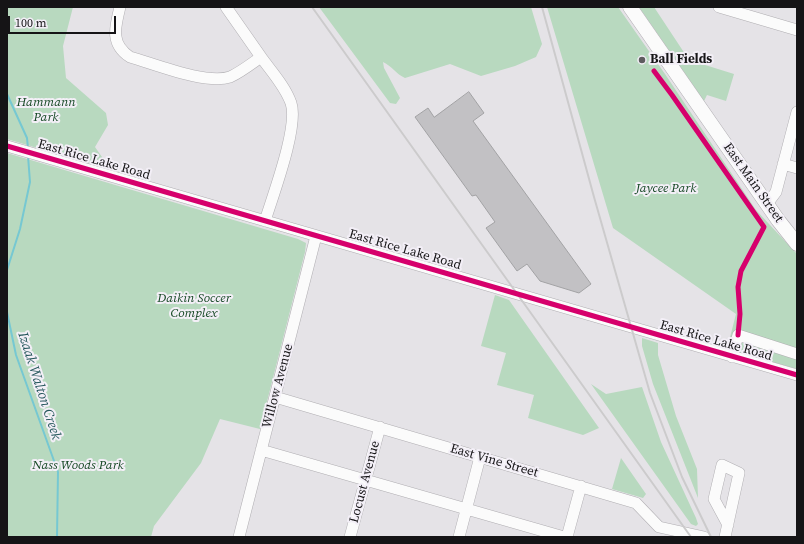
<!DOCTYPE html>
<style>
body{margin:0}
#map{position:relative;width:804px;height:544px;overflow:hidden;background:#e5e3e7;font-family:"Source Serif 4",serif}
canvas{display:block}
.frame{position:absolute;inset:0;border:8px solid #151416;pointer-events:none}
.scale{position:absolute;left:8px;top:16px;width:108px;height:18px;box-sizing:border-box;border:2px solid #151416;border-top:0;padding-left:5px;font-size:12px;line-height:14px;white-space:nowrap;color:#151416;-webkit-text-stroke:3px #f3eff7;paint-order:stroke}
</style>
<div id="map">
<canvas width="804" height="544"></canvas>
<div class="frame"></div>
<div class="scale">100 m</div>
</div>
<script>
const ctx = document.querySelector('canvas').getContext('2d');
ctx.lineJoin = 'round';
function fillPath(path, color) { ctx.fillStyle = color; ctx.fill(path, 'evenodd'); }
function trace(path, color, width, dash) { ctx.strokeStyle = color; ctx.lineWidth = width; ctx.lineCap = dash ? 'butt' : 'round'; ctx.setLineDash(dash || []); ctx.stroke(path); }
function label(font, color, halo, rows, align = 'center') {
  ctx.font = font + ' "Source Serif 4",serif'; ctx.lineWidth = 4; ctx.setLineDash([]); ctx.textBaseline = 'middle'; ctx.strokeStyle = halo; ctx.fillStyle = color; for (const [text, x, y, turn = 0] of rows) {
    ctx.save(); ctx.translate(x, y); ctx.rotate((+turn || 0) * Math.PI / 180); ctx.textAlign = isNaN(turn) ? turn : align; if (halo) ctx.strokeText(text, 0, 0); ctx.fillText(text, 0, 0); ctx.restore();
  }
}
fillPath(new Path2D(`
 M7,7H73L63,46L66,78L106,113L108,125L95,147L111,170L7,139Z
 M319,7H531L542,44L536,57L515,66L481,76L450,64L405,78C396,74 392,66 383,62L384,68L400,98L396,104L390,103Z
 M547,7H618L665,74L756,210L797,254V369L727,349L736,314L613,228Z
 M639,7H654L689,60L734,74L726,101L707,95L704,101Z
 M7,153L298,239L306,243L305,252L260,429L220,419L201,463L154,526L151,537H7Z
 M495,295L509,300L599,428L583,435L528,418L534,395L497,385L506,353L481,346Z
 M642,338L658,343V355L676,416L697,469L698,498L653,384L642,346Z
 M591,384L606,394L642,387L661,442L696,518L698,524L696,526L691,524Z
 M621,458L646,494L643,498L612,489Z`), '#b8d9bf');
trace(new Path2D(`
 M7,94L27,138L28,148
 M7,270L20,229L30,182L28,156
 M7,312L16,355L58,472L57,537`), '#76c8d2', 2);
const building = new Path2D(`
 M469,92L484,113L473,121L591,284L579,293L540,281L527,264L517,271L486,228L495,222L476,195L472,196L415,117L428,108L434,117Z`);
fillPath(building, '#c2c1c4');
trace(building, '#a2a2a4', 1);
const minor = new Path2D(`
 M120,7C115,27 110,44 130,57C155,64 206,85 230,77C241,72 251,64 261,57L226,7
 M719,7L797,30
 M261,57C271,71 285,86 291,103C299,126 273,195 265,221
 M7,146L797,375
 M783,164L797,168
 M767,204L776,192L797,112
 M732,357L738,335L797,354
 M275,397L636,503L659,527L704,537
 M261,450L564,537
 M239,537L316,236
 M350,537L380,427
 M459,537L480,457
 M567,537L581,486
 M725,537L739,473L722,465L714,499L728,525`);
const major = new Path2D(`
 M630,7L778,220L797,244`);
trace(minor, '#b0aeb2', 12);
trace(major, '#b0aeb2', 15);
trace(minor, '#fbfbfb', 11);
trace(major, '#fbfbfb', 14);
trace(new Path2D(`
 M312,7L691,537
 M542,7L594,197L650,393L682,477L711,537`), '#cccbcc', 2);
trace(new Path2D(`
 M654,71L672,95L764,227L741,271L738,287L740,314L738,335
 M7,146L797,375`), '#d6006c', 5);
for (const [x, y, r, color] of [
 [642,60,4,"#5e5c5f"]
]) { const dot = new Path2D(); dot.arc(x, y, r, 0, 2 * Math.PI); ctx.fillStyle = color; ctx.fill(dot); trace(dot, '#f3eff7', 1.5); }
label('bold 13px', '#151416', '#f3eff7', [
 ["Ball Fields",650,60]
], 'left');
label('italic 13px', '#144723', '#f3eff7', [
 ["Hammann",46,103],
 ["Park",46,118],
 ["Jaycee Park",666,189],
 ["Daikin Soccer",194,299],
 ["Complex",194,314],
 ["Nass Woods Park",78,466]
]);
label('13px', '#151416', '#f3eff7', [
 ["East Rice Lake Road",94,160,16],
 ["East Main Street",753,183,55],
 ["East Rice Lake Road",405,250,16],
 ["East Rice Lake Road",716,341,16],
 ["Willow Avenue",278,386,-75],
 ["East Vine Street",494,461,16],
 ["Locust Avenue",365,482,-75]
]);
label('italic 14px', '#25575c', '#f3eff7', [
 ["Izaak Walton Creek",39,386,72]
]);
</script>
